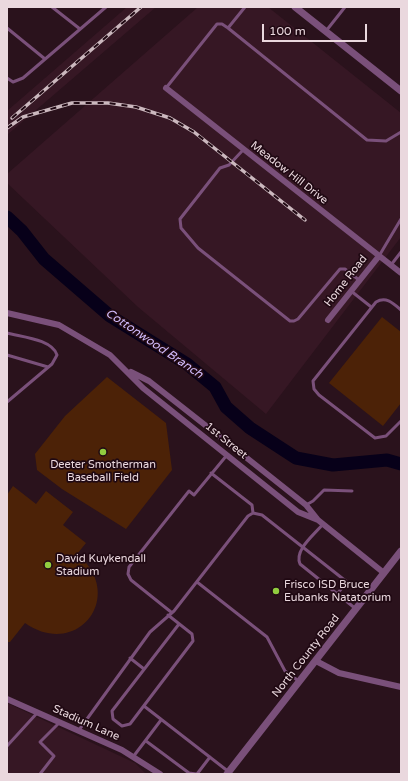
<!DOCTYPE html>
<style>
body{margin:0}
#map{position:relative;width:408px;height:781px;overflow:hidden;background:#2a121c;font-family:"Varela Round",sans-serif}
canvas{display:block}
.frame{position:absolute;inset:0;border:8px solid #ead8de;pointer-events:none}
.scale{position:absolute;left:262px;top:24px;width:105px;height:18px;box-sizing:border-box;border:2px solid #ead8de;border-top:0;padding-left:5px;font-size:12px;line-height:14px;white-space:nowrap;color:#ead8de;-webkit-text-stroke:3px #200913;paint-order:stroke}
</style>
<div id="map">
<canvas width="408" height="781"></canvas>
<div class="frame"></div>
<div class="scale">100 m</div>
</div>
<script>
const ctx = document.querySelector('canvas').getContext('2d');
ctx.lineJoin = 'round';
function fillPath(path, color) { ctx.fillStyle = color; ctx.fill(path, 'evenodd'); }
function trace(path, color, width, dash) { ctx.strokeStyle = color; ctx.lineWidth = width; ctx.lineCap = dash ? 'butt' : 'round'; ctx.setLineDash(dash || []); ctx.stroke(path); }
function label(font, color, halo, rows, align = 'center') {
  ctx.font = font + ' "Varela Round",sans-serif'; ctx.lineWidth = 3.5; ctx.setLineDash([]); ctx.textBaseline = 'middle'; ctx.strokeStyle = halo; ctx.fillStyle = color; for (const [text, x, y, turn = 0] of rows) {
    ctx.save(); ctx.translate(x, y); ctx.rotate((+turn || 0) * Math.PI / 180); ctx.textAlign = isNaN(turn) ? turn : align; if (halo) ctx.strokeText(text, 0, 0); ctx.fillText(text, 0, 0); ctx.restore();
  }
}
fillPath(new Path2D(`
 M127,7H156L7,135V111Z
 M198,7H268L401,113V237L266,414L138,307L7,183V174Z
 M7,703L135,763L146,774H7Z`), '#361724');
fillPath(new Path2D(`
 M382,317L401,332V403L383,426L329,383Z
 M107,377L166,423L172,470L126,529L62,489L37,470L35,454L65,416Z
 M13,486L36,504L46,491L73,512L63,525L86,543L77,554C127,595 78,660 25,623L10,642H7V495Z`), '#4c2207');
trace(new Path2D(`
 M7,217L22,231L44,259L110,316L187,364L215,387L226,407L250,428L296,458L333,465L387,460L401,464`), '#070019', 13);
trace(new Path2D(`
 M52,7L80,29
 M7,28L45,59
 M228,28L367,140L386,141L401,132
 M326,31L345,7
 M7,78L13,82L23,78L106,7
 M166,88L217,24H222L228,28L245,7
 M243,150L229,165L220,168L180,219L181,228L198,248L290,321H294L298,319L340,269H345L359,280
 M379,256L401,219
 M391,265L401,252
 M351,291L370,306
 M401,310C393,303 386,296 376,302L313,381L314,389L319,395L375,438L386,436L401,421
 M7,333C21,337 52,339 57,355L52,364L7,402
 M7,355L48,367
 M211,473L252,505L253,513
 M306,505L313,501L324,490L352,491
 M323,524C314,535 294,550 300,564L356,609
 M197,582L267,637L285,671L300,682
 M171,612L131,580L128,574L129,567L189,491L194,495L227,455
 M168,615L192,634L193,641L130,724L122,726L113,719L112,711L179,624
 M130,658L144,669
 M144,706L229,772
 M79,730L150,632L174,611L248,516L253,513L262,515L347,582L337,594
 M146,741L189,773L196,774
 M7,746L38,712
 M133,757L161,720
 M40,774L54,756L40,742L60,722
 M197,774L210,757`), '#7a507a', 3);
trace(new Path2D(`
 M166,88L401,273
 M7,313L59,325L110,355L143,388L298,512L318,520
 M328,320L379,256
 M131,372L149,381L233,447L306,505L318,520L384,573
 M316,661L339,673L401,687
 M7,699L122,750L160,774`), '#7a507a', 6);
trace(new Path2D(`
 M295,7L401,91
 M227,774L401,551`), '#7a507a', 7);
const rail = new Path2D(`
 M12,118L141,7
 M7,128L23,117L72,103H108L136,107L170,118L194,132L305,220`);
trace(rail, '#cbb8be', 3.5);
trace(rail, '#200913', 2, [6]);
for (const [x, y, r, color] of [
 [103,452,4,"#91cd3f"],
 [48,565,4,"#91cd3f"],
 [276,591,4,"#91cd3f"]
]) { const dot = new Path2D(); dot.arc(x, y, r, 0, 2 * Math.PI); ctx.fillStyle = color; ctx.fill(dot); trace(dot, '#200913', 1.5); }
label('11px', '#ead8de', '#200913', [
 ["Meadow Hill Drive",289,173,38],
 ["Home Road",346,281,-52],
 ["1st Street",226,441,39],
 ["North County Road",306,656,-52],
 ["Stadium Lane",86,723,24]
]);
label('11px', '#ead8de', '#200913', [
 ["Deeter Smotherman",103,465,"center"],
 ["Baseball Field",103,478,"center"],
 ["David Kuykendall",56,559],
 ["Stadium",56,572],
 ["Frisco ISD Bruce",284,585],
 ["Eubanks Natatorium",284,598]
], 'left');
label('italic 12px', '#d0bbfb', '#200913', [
 ["Cottonwood Branch",154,344,34]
]);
</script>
